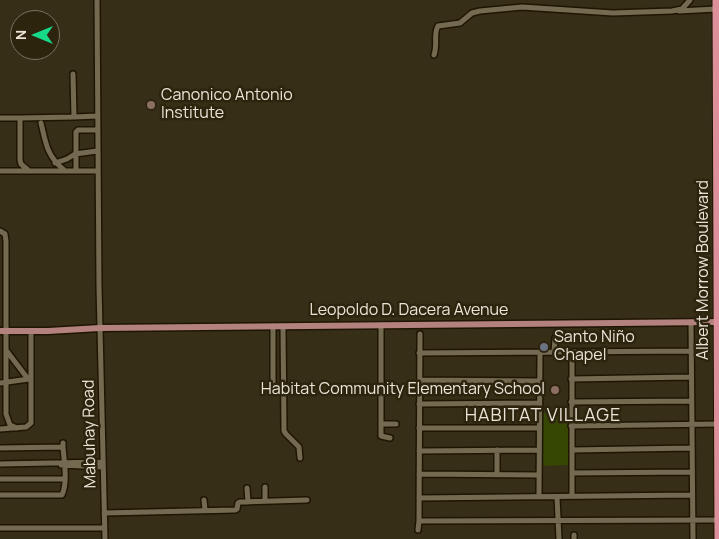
<!DOCTYPE html>
<meta charset="utf-8">
<style>
body{margin:0}
#map{position:relative;width:719px;height:539px;overflow:hidden;background:#372e18;font-family:Manrope,sans-serif}
canvas{display:block}
.north{position:absolute;left:10px;top:10px;width:50px;height:50px;box-sizing:border-box;background:#2d240e;border:1px solid #79715e;border-radius:50%;rotate:270deg;font-size:14px;font-weight:700;line-height:20px;text-align:center;color:#eae4d7}
.north::after{content:'';display:block;margin:auto;width:18px;height:22px;background:#16d989;clip-path:polygon(50% 0,100% 100%,50% 72%,0 100%)}
</style>
<div id="map">
<canvas width="719" height="539"></canvas>
<div class="north">N</div>
</div>
<script>
const ctx = document.querySelector('canvas').getContext('2d');
ctx.lineJoin = 'round';
function fillPath(path, color) { ctx.fillStyle = color; ctx.fill(path, 'evenodd'); }
function trace(path, color, width, dash) { ctx.strokeStyle = color; ctx.lineWidth = width; ctx.lineCap = dash ? 'butt' : 'round'; ctx.setLineDash(dash || []); ctx.stroke(path); }
function label(font, color, halo, rows, align = 'center') {
  ctx.font = font + ' Manrope,sans-serif'; ctx.lineWidth = 5; ctx.setLineDash([]); ctx.textBaseline = 'middle'; ctx.strokeStyle = halo; ctx.fillStyle = color; for (const [text, x, y, turn = 0] of rows) {
    ctx.save(); ctx.translate(x, y); ctx.rotate((+turn || 0) * Math.PI / 180); ctx.textAlign = isNaN(turn) ? turn : align; if (halo) ctx.strokeText(text, 0, 0); ctx.fillText(text, 0, 0); ctx.restore();
  }
}
fillPath(new Path2D(`
 M541,413H569L570,465L542,466Z`), '#364603');
const minor = new Path2D(`
 M97,0L99,286L105,539
 M679,11L716,9
 M434,55C438,44 433,34 438,26L460,23L472,13L480,11L522,7L613,13L672,11L682,9L690,0
 M73,74L74,117L97,116
 M0,118H20V160L21,164L28,170
 M20,118L74,117
 M41,123C46,144 47,156 64,170
 M55,163L67,159L75,154L97,151
 M0,171H97
 M76,171V132L78,130H97
 M0,231L5,234L6,241V414L10,425L17,428
 M691,322L693,539
 M381,325V436L390,438
 M283,326L284,431L286,434L299,447L300,458
 M6,350L28,379
 M419,353L691,351
 M554,353L555,338
 M572,353V496
 M571,379L691,377
 M420,380L539,381
 M0,383L29,379
 M273,392V326
 M571,402L691,401
 M419,404L539,403
 M381,424H396
 M571,426L719,424
 M419,428H539
 M0,429L26,427L31,423V331
 M0,448L63,447V443
 M497,450V475
 M572,450L692,448
 M419,451L538,450
 M0,464L103,462
 M61,465L103,467
 M572,473L692,472
 M419,474L539,475
 M0,479H65
 M265,487V501
 M247,488L248,502
 M0,495H62C68,482 64,461 63,447
 M539,497L540,353
 M557,497L559,539
 M419,498L692,495
 M204,500L205,510
 M104,513L235,510L237,509L238,503L240,502L307,500
 M419,521L718,520
 M0,528H104
 M418,530L419,521L420,334
 M574,539V535`);
const major = new Path2D(`
 M0,331H48L100,328L719,322`);
const highway = new Path2D(`
 M716,0L718,539`);
trace(minor, '#1e1602', 8);
trace(major, '#1e1602', 9);
trace(highway, '#1e1602', 9);
trace(minor, '#746a52', 5);
trace(major, '#b3817e', 6);
trace(highway, '#dd909b', 7);
for (const [x, y, r, color] of [
 [151,105,5,"#8d6e63"],
 [544,347,5,"#6b7280"],
 [555,390,5,"#8d6e63"]
]) { const dot = new Path2D(); dot.arc(x, y, r, 0, 2 * Math.PI); ctx.fillStyle = color; ctx.fill(dot); trace(dot, '#2d240e', 2); }
label('16px', '#eae4d7', '#2d240e', [
 ["Canonico Antonio",161,96],
 ["Institute",161,114],
 ["Santo Niño",554,338],
 ["Chapel",554,356],
 ["Habitat Community Elementary School",545,390,"right"]
], 'left');
label('16px', '#eae4d7', '#2d240e', [
 ["Albert Morrow Boulevard",704,270,-90],
 ["Leopoldo D. Dacera Avenue",409,311],
 ["Mabuhay Road",90,434,-91]
]);
ctx.letterSpacing = '1px';
label('18px', '#eae4d7', '#2d240e', [
 ["HABITAT VILLAGE",543,416]
]);
ctx.letterSpacing = '0px';
</script>
